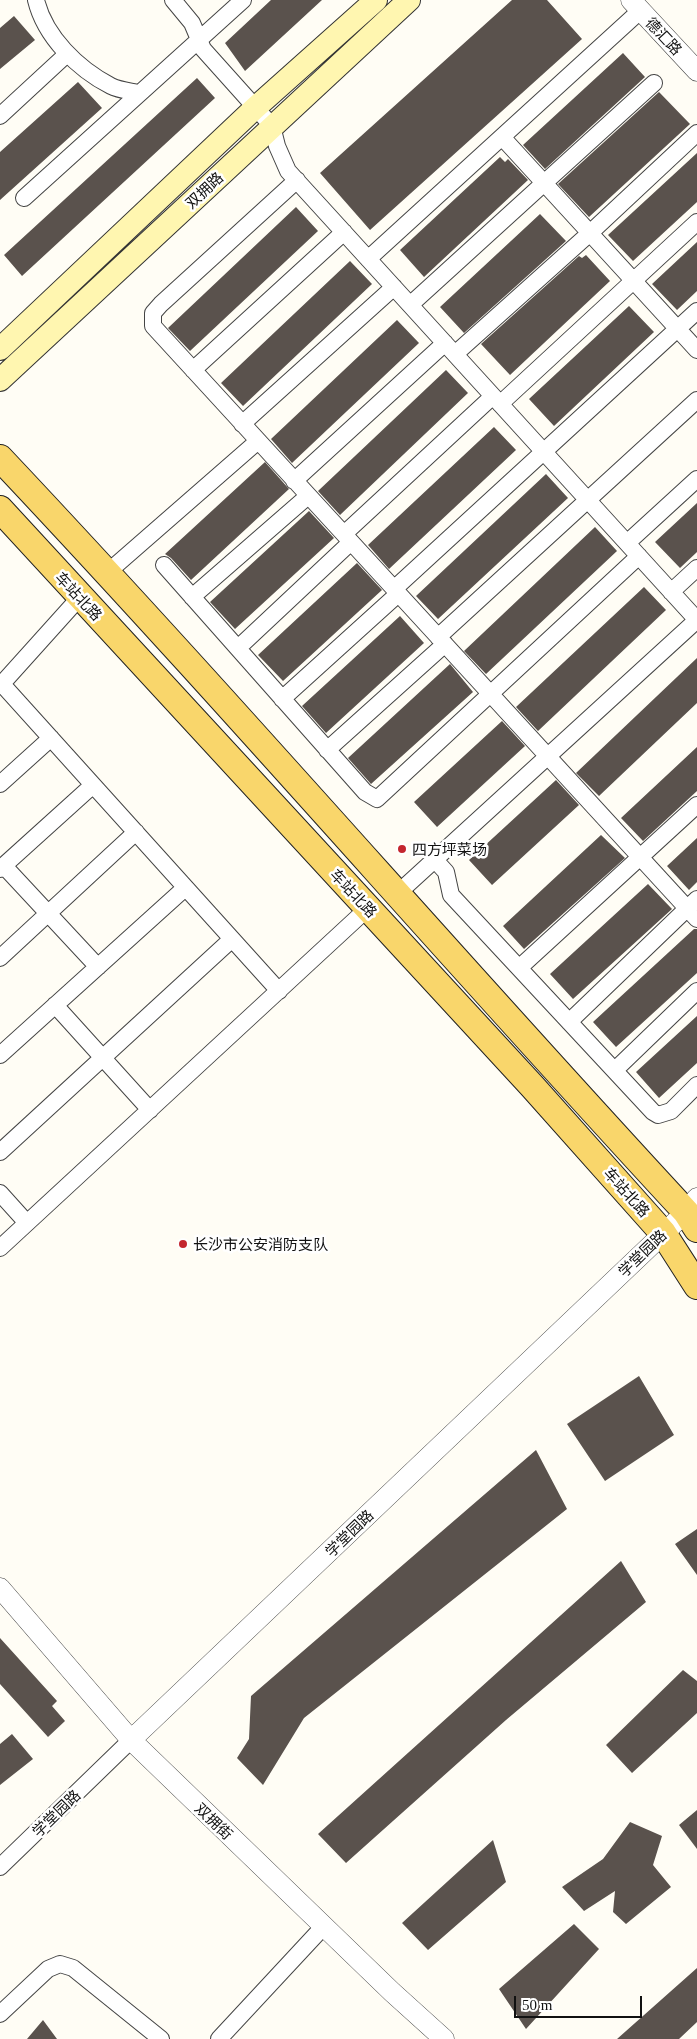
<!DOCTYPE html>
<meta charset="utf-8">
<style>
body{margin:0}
#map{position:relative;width:697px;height:2039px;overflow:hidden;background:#fffdf5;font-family:Georgia,serif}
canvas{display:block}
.scale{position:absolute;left:514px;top:1996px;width:128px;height:22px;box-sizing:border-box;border:2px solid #111;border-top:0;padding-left:6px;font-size:15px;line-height:18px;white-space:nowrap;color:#111;-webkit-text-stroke:4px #fff;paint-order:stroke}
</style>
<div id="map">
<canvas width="697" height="2039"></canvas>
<div class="scale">50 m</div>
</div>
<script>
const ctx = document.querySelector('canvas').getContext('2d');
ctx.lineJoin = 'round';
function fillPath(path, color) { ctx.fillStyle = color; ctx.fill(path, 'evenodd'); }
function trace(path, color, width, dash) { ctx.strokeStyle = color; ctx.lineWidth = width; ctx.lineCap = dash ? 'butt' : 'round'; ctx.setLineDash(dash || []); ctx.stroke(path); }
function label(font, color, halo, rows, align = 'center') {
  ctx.font = font + ' Georgia,"Noto Sans SC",serif'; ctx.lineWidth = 5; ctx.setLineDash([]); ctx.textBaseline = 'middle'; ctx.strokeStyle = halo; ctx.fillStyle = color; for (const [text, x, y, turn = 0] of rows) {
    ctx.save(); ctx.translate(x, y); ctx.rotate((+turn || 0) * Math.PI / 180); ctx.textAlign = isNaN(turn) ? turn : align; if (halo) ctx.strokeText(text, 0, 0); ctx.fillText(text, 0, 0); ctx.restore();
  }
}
fillPath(new Path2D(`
 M271,0H322L245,71L225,43Z
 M512,0H547L582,39L370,230L320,173Z
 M14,16L35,40L0,69V28Z
 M623,53L645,77L545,169L523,145Z
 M197,78L215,98L22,276L4,255Z
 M78,82L102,108L0,200V152Z
 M659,92L690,124L589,217L558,184Z
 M697,153V202L633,261L608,235Z
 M500,157L505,162L508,159L528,180L424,277L400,250Z
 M296,207L318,231L190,351L168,328Z
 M540,214L566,241L464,333L440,307Z
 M697,242V291L677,310L652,284Z
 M586,255L610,281L510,375L481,344L579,256L582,258Z
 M350,261L372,284L243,406L221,383Z
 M629,306L654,332L554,426L529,399Z
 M397,320L419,343L292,463L271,439Z
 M446,370L468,393L340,515L318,491Z
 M494,427L516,450L389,569L368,545Z
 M265,462L289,489L191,580L171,558L165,554Z
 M546,474L568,498L438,619L416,596Z
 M697,503V552L680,568L655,542Z
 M309,511L334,538L235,629L210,602Z
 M595,527L617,551L486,674L464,651Z
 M357,563L382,590L283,681L258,655Z
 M644,587L666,610L538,731L516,707Z
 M400,616L424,643L326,733L302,706Z
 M697,658V703L599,796L576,773Z
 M450,664L473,692L371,784L348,758Z
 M502,721L525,746L437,827L414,802Z
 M697,747V791L643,841L621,818Z
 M556,780L579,805L492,885L469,860Z
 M601,835L625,858L524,949L503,926Z
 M697,838V882L689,890L667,866Z
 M648,884L672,909L573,999L550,974Z
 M694,929H697V973L616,1047L593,1022Z
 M697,1016V1063L659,1098L636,1072Z
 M639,1376L674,1435L605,1481L567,1424Z
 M536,1450L567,1509L304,1718L263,1785L237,1758L249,1739L251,1696Z
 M697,1529V1575L675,1544Z
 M621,1561L646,1602L506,1720L346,1863L318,1834Z
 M0,1638L57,1701L52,1706L65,1721L48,1737L0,1684Z
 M683,1670L697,1681V1713L632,1773L606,1745Z
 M12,1734L33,1759L0,1785V1744Z
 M697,1810V1849L679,1825Z
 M630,1822L662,1836L653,1865L671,1887L626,1924L613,1912L615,1891L584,1911L562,1887L603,1859Z
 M493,1840L506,1882L428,1950L402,1923Z
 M574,1924L599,1949L526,2029L499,1989Z
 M697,1968V2022L679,2039H617Z
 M43,2020L57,2039H27Z`), '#5a524d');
const minor = new Path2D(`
 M36,0C45,37 78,69 111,86C119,90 129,91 138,93
 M173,0L192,23L203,49L272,126L277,146L288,171L697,620
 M0,116L67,54
 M502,137L697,350
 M297,180L161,304L153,313V326L697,919
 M24,198L243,0
 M368,259L641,10
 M410,305L654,83
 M455,354L590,233L697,133
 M193,370L344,232
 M500,404L697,222
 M242,424L394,287
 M294,481L445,343
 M344,534L493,396
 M627,543L697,479
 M164,565L365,792L377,799L639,556
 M108,572L258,441
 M394,589L697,311
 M671,592L697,568
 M192,597L308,496
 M438,637L697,400
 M238,648L351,542
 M2,684L279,991
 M0,686L80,597
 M282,699L398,594
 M327,750L445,644
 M0,784L51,738
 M435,860L446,872L451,895L653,1112L658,1115L671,1111L697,1085
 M4,866L98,967
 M0,869L93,785
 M397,894L697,620
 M0,958L136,832
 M519,968L697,805
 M55,1005L150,1110
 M569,1022L697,899
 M0,1055L185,888
 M615,1070L697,991
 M0,1152L232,939
 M0,1193L27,1223
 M0,1248L368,908
 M0,1867L131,1740
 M0,2014L48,1969L60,1964L73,1968L161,2039
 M219,2039L324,1926`);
const tertiary = new Path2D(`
 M631,0L697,71
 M0,1588L131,1740L392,1992L444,2039
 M131,1740L686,1212L697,1198`);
const secondary = new Path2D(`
 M0,349L255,108L376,0
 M0,380L409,0`);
const primary = new Path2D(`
 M0,458C233,705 455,963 686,1212L697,1229
 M0,509L532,1086L663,1233L697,1286`);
trace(minor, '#444', 18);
trace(tertiary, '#444', 21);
trace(secondary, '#333', 24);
trace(primary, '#222', 28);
trace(minor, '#fff', 16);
trace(tertiary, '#fff', 20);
trace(secondary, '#fff6b0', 22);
trace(primary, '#f9d66b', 26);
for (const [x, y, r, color] of [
 [402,849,5,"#c4262e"],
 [183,1244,5,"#c4262e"]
]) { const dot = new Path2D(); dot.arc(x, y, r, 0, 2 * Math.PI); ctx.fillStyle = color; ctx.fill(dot); trace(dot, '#fff', 2); }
label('15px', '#111', '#fff', [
 ["德汇路",664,36,47],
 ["双拥路",204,190,-43],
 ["车站北路",79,596,47],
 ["车站北路",354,893,47],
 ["车站北路",627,1192,48],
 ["学堂园路",642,1253,-44],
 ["学堂园路",349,1533,-44],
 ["学堂园路",56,1813,-44],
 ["双拥街",214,1821,44]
]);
label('15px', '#111', '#fff', [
 ["四方坪菜场",412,849],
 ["长沙市公安消防支队",193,1244]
], 'left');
</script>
